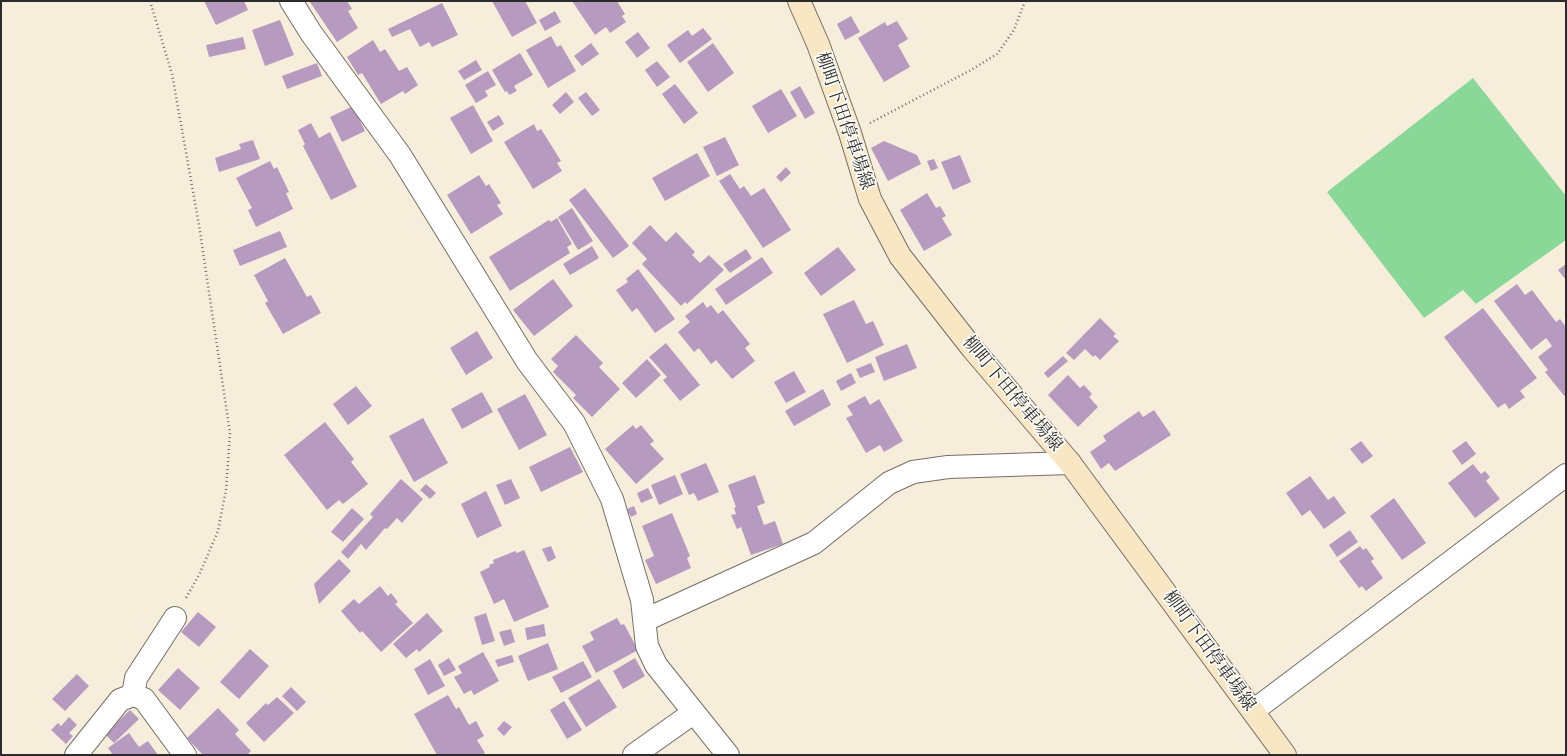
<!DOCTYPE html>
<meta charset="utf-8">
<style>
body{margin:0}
#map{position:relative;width:1567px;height:756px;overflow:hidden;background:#f7eddb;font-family:"EB Garamond",serif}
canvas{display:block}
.frame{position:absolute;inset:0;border:2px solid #2b2b2b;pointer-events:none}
</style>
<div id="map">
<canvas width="1567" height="756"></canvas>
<div class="frame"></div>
</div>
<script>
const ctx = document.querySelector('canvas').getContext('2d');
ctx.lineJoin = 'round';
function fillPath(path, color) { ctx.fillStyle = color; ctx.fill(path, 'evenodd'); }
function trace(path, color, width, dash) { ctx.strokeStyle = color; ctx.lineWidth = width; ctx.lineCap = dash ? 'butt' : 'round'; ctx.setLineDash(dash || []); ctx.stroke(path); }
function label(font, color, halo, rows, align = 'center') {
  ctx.font = font + ' "EB Garamond","Noto Serif JP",serif'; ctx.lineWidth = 3.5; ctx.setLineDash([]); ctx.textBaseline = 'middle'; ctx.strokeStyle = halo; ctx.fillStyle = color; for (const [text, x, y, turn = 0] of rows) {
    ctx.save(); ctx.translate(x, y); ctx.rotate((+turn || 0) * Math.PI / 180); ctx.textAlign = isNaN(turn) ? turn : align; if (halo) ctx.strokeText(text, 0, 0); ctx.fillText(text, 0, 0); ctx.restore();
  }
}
fillPath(new Path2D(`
 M1473,78L1566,196V240L1476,304L1463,290L1424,318L1327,192Z`), '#89d897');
fillPath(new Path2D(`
 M204,1H244L248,10L216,25Z
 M311,1H347L352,9L348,11L358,28L337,42L310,2Z
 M492,1H525L537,23L512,37Z
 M572,1H617L625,14L622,16L626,22L610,33L606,27L595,35Z
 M442,3L458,35L432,47L429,42L420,47L410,29L392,37L388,29Z
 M555,11L561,22L545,31L539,20Z
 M851,16L860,32L845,40L837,24Z
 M280,20L294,55L265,66L252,30Z
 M897,21L908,39L898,45L910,67L884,82L858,38L885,22L887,26Z
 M703,28L712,39L680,63L667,45L688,30L692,36Z
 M638,32L650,48L637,58L625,42Z
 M551,36L557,47L561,45L576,71L548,88L526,50Z
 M243,37L246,49L209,57L206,45Z
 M373,40L380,52L385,49L399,71L407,67L418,85L405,94L403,91L381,104L362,73L358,75L347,57Z
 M591,43L599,54L582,66L574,56Z
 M713,43L734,73L708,92L687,62Z
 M520,53L533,75L514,86L517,91L509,95L507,91L505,92L492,70Z
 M476,60L482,70L464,80L458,71Z
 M657,61L670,77L657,87L645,70Z
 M317,63L322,76L287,89L282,76Z
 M488,71L496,85L485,91L488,96L476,103L465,85Z
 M675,84L698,113L684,124L662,94Z
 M800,86L815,113L805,119L790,92Z
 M781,89L797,116L768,133L752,106Z
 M566,92L574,102L560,114L552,105Z
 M586,92L600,110L592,116L578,98Z
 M473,105L493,141L471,154L450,118Z
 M353,106L365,131L342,142L330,117Z
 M499,115L504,124L493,131L487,122Z
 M311,123L319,138L330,132L357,187L331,200L303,146L305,144L298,130Z
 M534,124L537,131L541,129L561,161L557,163L562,171L533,189L504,142Z
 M725,137L739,165L717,176L703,147Z
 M253,140L260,159L219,172L215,158L241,149L239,144Z
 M884,141L917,155L921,164L888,181L871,148Z
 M697,153L710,176L665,201L652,178Z
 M960,155L971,182L953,190L941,162Z
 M934,159L938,168L931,171L927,161Z
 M270,161L274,169L277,167L289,192L286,193L293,209L256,227L248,210L252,208L236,178Z
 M786,167L791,173L781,182L776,177Z
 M730,174L740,189L744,186L751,196L764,188L791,230L763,248L719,181Z
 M479,175L486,186L489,184L501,203L497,205L503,214L471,234L447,195Z
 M585,188L629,246L613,258L569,200Z
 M927,193L936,208L940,206L946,216L942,218L952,235L924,251L900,210Z
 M572,208L593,241L578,250L558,217Z
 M557,218L572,244L567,247L570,253L510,291L489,257L549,220L551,222Z
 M650,225L666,242L676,232L695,252L692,255L700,263L709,255L724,270L687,304L685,302L681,306L642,264L647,259L632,243Z
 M280,231L287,247L240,266L233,250Z
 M592,246L599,258L570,275L563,264Z
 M838,247L856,270L821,296L804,273Z
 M746,249L752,258L730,273L723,264Z
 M762,257L773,273L726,305L715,289Z
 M285,258L307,297L311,295L321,313L283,334L265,303L268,301L254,275Z
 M1566,264V280L1558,270Z
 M638,269L675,319L655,333L637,308L632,312L616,290L628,282L626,279Z
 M553,279L573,306L534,336L513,310Z
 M1517,284L1525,295L1532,290L1556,322L1560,319L1566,327V398L1545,372L1548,370L1538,357L1552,346L1546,338L1531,350L1494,301Z
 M854,300L866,324L873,321L884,345L847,363L823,314Z
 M703,302L707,308L711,305L718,314L723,310L750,344L745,348L755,361L732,379L716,360L711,364L699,348L694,352L678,332L690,322L685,316Z
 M1483,308L1537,378L1520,391L1525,397L1509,409L1505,403L1498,408L1444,337Z
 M1100,318L1116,334L1113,336L1119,341L1100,360L1095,355L1093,357L1085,349L1074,360L1066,353Z
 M477,331L493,358L466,375L450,348Z
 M576,335L603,363L599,367L620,389L592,417L573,398L576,395L553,372L558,366L551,359Z
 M666,343L700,385L680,401L663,380L667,377L649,357Z
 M907,344L917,368L884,381L875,357Z
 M1063,356L1068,361L1048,378L1044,373Z
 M647,359L661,375L636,398L622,383Z
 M871,363L875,372L860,378L856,369Z
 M794,371L806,392L786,403L774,382Z
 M851,373L856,383L841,391L836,381Z
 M1068,375L1080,388L1084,385L1092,394L1089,397L1098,407L1078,427L1048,395Z
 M356,386L372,406L348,425L333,404Z
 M823,389L831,405L794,426L785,411Z
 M482,392L493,412L462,429L451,409Z
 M525,394L547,435L519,450L497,409Z
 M865,396L870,405L879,399L903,441L884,452L880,445L866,453L846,418L853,415L847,406Z
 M1154,410L1171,435L1115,471L1109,463L1101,469L1090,452L1106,441L1103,436L1139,411L1143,417Z
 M423,418L448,463L414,482L389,436Z
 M325,422L354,459L351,462L368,484L343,504L339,500L327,510L284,455Z
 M633,425L636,429L641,425L654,441L650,444L664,459L636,484L605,449Z
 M1361,441L1373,456L1362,464L1350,449Z
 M1466,441L1476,454L1462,465L1452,451Z
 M570,447L583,472L541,492L529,467Z
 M706,463L719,492L698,501L694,493L689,495L680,474Z
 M1473,464L1481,474L1485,471L1490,477L1486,481L1500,499L1475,518L1448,483Z
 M675,475L683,494L659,505L651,485Z
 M755,475L765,503L757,506L764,525L775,521L783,544L751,555L741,527L737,529L731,515L736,514L734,508L736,507L728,485Z
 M1310,476L1328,500L1334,496L1346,513L1324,529L1310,510L1302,516L1286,493Z
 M401,479L423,499L402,523L397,518L387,529L385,528L366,550L361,544L348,559L341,552L373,517L370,514Z
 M511,479L520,498L505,505L496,485Z
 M426,484L436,493L430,499L420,490Z
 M648,488L653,498L641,503L637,493Z
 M486,491L502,526L477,538L461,504Z
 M1394,498L1426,543L1402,560L1370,516Z
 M634,506L637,514L631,517L627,509Z
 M352,508L364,519L343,542L331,532Z
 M672,513L690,556L687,558L691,568L656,584L645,560L654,556L642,526Z
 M1350,530L1358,542L1337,557L1329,545Z
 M551,546L556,558L548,562L542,549Z
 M1360,546L1363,550L1366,548L1374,559L1371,561L1383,578L1366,591L1362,586L1359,588L1339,561Z
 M524,550L549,607L514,622L504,599L494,604L480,572L490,567L489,565L494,563L493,560L515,551L517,553Z
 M339,559L351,571L319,604L314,584Z
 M380,586L388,596L391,593L398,602L395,604L413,623L381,652L362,631L360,633L341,611L354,599L359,604Z
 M198,612L216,627L199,647L181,632Z
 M427,613L443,631L419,652L417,649L406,658L393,644Z
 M486,613L495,641L482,645L474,617Z
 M617,618L621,625L624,624L638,650L596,673L582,646L594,640L590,632Z
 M544,624L546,636L527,640L525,628Z
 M511,629L515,642L504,646L499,632Z
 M548,643L558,669L528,681L518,656Z
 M250,649L269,666L239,699L220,682Z
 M483,652L499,681L474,695L471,690L464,694L454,677L462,673L458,666Z
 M512,655L514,662L498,667L495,660Z
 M449,658L456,670L444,676L438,665Z
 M635,658L645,676L623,689L613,671Z
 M430,659L445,686L428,695L414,669Z
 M583,661L592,677L561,693L552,677Z
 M178,668L200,688L180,710L158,690Z
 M77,674L89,686L65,711L52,699Z
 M599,679L617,707L586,727L568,698Z
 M291,687L306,702L297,711L282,696Z
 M448,695L456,709L459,707L469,725L476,721L484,736L477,740L485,753L481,755H437L414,714Z
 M277,697L294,713L264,742L246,723L266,703L268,705Z
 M564,701L582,730L567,739L550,710Z
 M218,708L239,730L235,734L251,751L247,755H203L187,738Z
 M130,710L139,719L114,743L105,734Z
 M69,717L77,725L69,733L73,736L66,744L51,730L58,723L61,726Z
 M504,721L512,727L504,736L497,729Z
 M129,733L139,747L148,741L158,755H113L108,748Z`), '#b79ac0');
const street = new Path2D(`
 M291,1L311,33L400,155L527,361L574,423L612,499L642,600L647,646L656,665L728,755
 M645,620L814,543L889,483L913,472L948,467L1070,463
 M133,695L136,678L175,618
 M1253,711L1566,475
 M76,755L120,700L133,695L144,699L185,755
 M634,755L693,713`);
const secondary = new Path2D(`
 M799,1L818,44L850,133L870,199L900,256L972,348L1070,463L1285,755`);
trace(street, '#726f69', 24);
trace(secondary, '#726f69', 24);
trace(new Path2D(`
 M150,1L172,74L199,225L230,433L226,490L218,531L200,573L186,598
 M870,123L971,70L997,54L1014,30L1025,1`), '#726f69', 2.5, [1, 3]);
trace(street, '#fff', 22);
trace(secondary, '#f9e7c3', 22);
label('18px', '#2b2b2b', '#fdfcf7', [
 ["柳町下田停車場線",844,121,71],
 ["柳町下田停車場線",1012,394,50],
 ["柳町下田停車場線",1209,651,54]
]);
</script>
